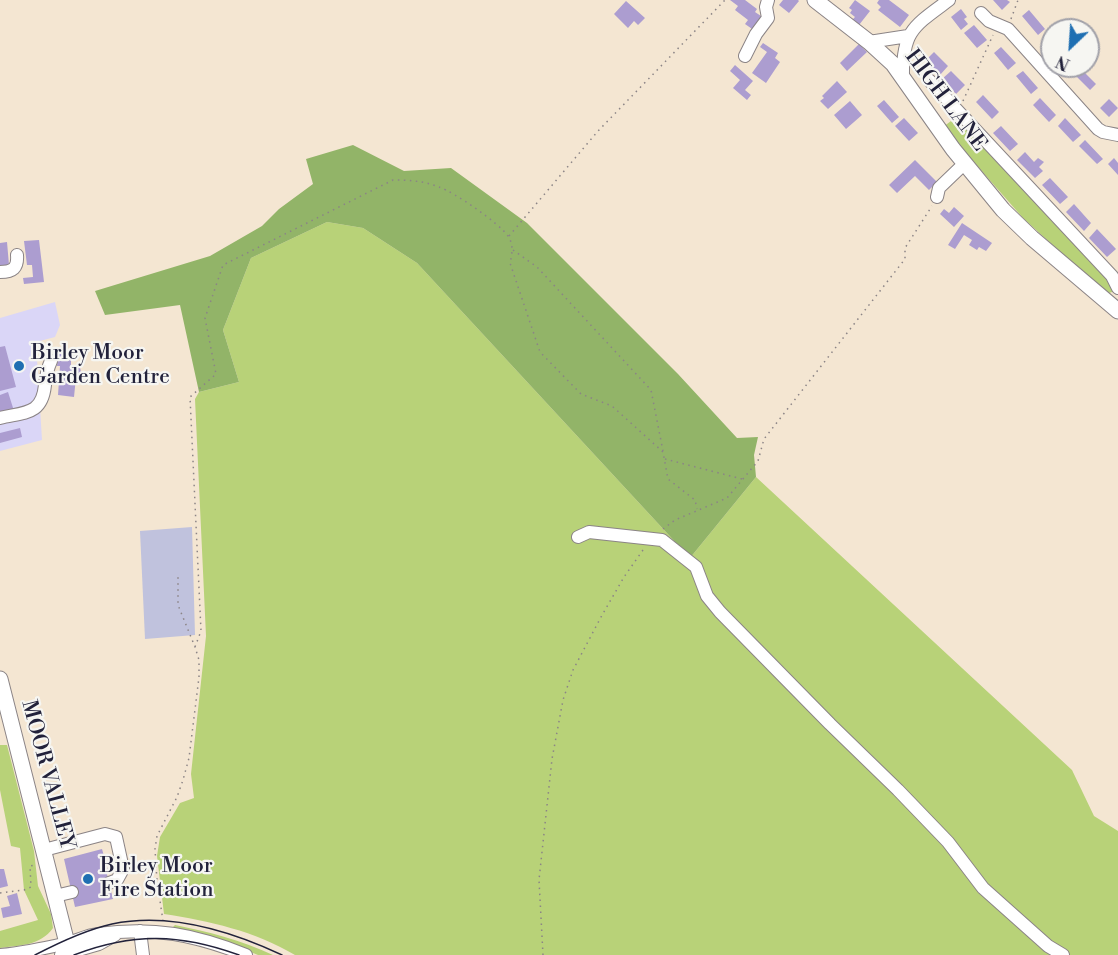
<!DOCTYPE html>
<style>
body{margin:0}
#map{position:relative;width:1118px;height:955px;overflow:hidden;background:#f4e6d2;font-family:"Libre Bodoni",serif}
canvas{display:block}
.north{position:absolute;left:1040px;top:18px;width:60px;height:60px;box-sizing:border-box;background:#f6f6f2;border:2px solid #a1a1a9;border-radius:50%;rotate:205deg;font-size:16px;font-weight:700;line-height:24px;text-align:center;color:#22223b}
.north::after{content:'';display:block;margin:auto;width:21px;height:27px;background:#1f6fb2;clip-path:polygon(50% 0,100% 100%,50% 72%,0 100%)}
</style>
<div id="map">
<canvas width="1118" height="955"></canvas>
<div class="north">N</div>
</div>
<script>
const ctx = document.querySelector('canvas').getContext('2d');
ctx.lineJoin = 'round';
function fillPath(path, color) { ctx.fillStyle = color; ctx.fill(path, 'evenodd'); }
function trace(path, color, width, dash) { ctx.strokeStyle = color; ctx.lineWidth = width; ctx.lineCap = dash ? 'butt' : 'round'; ctx.setLineDash(dash || []); ctx.stroke(path); }
function label(font, color, halo, rows, align = 'center') {
  ctx.font = font + ' "Libre Bodoni",serif'; ctx.lineWidth = 4.5; ctx.setLineDash([]); ctx.textBaseline = 'middle'; ctx.strokeStyle = halo; ctx.fillStyle = color; for (const [text, x, y, turn = 0] of rows) {
    ctx.save(); ctx.translate(x, y); ctx.rotate((+turn || 0) * Math.PI / 180); ctx.textAlign = isNaN(turn) ? turn : align; if (halo) ctx.strokeText(text, 0, 0); ctx.fillText(text, 0, 0); ctx.restore();
  }
}
fillPath(new Path2D(`
 M55,302L60,325L55,337L36,342L42,440L0,451V318Z`), '#dad6f7');
fillPath(new Path2D(`
 M192,527L195,635L145,639L140,531Z`), '#c0c2dd');
fillPath(new Path2D(`
 M951,121L961,130L965,127L1110,279L1113,287L1112,292L1106,294L1023,218L943,127Z
 M327,222L363,228L417,263L690,558L756,477L1072,770L1094,816L1118,831V955H295C255,931 209,921 164,914L157,856L160,837L180,803L194,798L191,774L206,636L195,399L199,392L239,382L223,330L251,258Z
 M0,745H7L34,851L38,886L51,914L53,928C40,946 20,945 0,948V931L38,920L24,890L20,848L11,846L0,790Z
 M175,925C209,932 241,940 273,955H258L231,944L172,928Z`), '#b8d278');
fillPath(new Path2D(`
 M353,145L404,171L451,168L527,223L678,374L737,438L758,437L754,455L756,477L690,558L417,263L363,228L327,222L251,258L223,330L239,382L199,392L180,305L105,315L95,291L210,256L262,226L279,209L313,184L306,159Z`), '#92b468');
fillPath(new Path2D(`
 M730,0H745L757,9L755,12L764,18L755,31L745,24L748,20L735,10L738,6Z
 M783,0H798L799,1L789,13L779,5Z
 M855,0L870,11L859,25L852,20L855,17L850,13L852,10L849,8Z
 M879,0H889L909,15L900,27L878,10L881,7L877,3Z
 M993,0H1007L1010,2L1002,10Z
 M626,1L645,18L638,25L634,21L628,28L614,14Z
 M961,9L967,17L964,19L968,24L961,30L951,17Z
 M1029,10L1045,29L1038,35L1022,16Z
 M974,25L987,40L977,48L964,33Z
 M763,43L778,53L775,58L780,62L766,83L752,73L767,52L760,47Z
 M859,44L867,52L847,71L840,63Z
 M1001,47L1016,63L1008,70L994,53Z
 M934,52L948,66L940,75L926,60Z
 M735,65L753,81L745,90L751,95L747,100L733,88L740,80L730,71Z
 M1072,66H1078L1096,84L1090,90L1069,69Z
 M951,71L965,85L956,94L942,79Z
 M1023,71L1038,88L1031,94L1016,76Z
 M837,81L847,92L828,109L820,101L824,98L822,96Z
 M983,95L999,112L992,119L976,102Z
 M1040,98L1056,115L1049,122L1033,105Z
 M1109,99L1118,108L1109,117L1100,108Z
 M884,100L899,117L892,123L877,106Z
 M850,101L862,115L846,129L834,115Z
 M904,118L918,133L909,141L895,126Z
 M1065,118L1081,135L1073,142L1058,126Z
 M1001,126L1018,144L1010,151L993,133Z
 M1085,140L1103,159L1097,164L1079,146Z
 M1025,152L1034,162L1038,158L1044,162L1039,167L1043,171L1035,178L1017,160Z
 M1114,158L1118,163V175L1108,164Z
 M915,160L937,182L929,190L915,176L897,193L889,185Z
 M1050,178L1068,197L1060,204L1042,185Z
 M1074,204L1091,223L1084,231L1066,212Z
 M954,207L964,216L954,227L940,214L944,209L949,213Z
 M962,223L992,243L986,251L979,247L977,250L969,245L972,240L964,235L955,249L948,245Z
 M1097,229L1116,249L1107,257L1089,238Z
 M39,240L44,282L24,284L23,278L33,277L32,265H27L24,241Z
 M7,242L9,265L0,266V243Z
 M5,346L16,387L0,391V347Z
 M58,353L71,354V366L80,367L82,378L76,377L74,397L58,395L60,366H57Z
 M8,392L14,411L0,415V395Z
 M20,428L22,437L0,443V433Z
 M102,849L109,874H107L113,899L75,907L64,859Z
 M0,869H4L8,886L0,888Z
 M17,893L22,914L3,918L1,908L10,906L7,896Z`), '#ac9dd0');
const minor = new Path2D(`
 M981,13L989,21L1008,29L1098,129L1103,132L1118,135
 M869,42L908,36
 M745,56L756,34L768,18L766,7L768,0
 M903,77C902,31 914,26 949,0
 M929,80L1112,276L1118,288
 M937,197L939,188L965,163
 M0,272C13,272 18,268 17,255
 M0,418C25,412 42,415 45,385C46,376 47,369 51,361
 M578,537L589,532L662,540L696,567L707,596L720,612L830,724L898,790L948,842L983,888L1048,946L1063,955
 M44,850L105,834L116,837L123,869L117,880L109,883
 M55,896L72,892
 M140,931L143,955
 M0,955C22,953 46,948 68,943C78,940 88,935 98,934C153,926 196,935 246,955
 M61,955L99,944L115,935`);
const major = new Path2D(`
 M815,0L869,42L893,64L953,149L1003,210L1032,238L1118,311
 M0,679L70,955`);
trace(minor, '#8b8486', 14);
trace(major, '#8b8486', 17);
trace(new Path2D(`
 M1011,19L1018,0
 M963,101L993,35
 M509,236L598,131L725,0
 M513,250L537,267L651,390L663,451
 M665,459L742,479
 M663,529L675,520L727,498L758,461L764,439L905,259V248L932,206
 M195,647L201,631L190,397L216,374L205,318L223,265L393,180C409,180 424,181 439,187C454,192 499,223 508,236C514,245 512,254 510,263L540,352L581,394L612,406L663,452L668,479L695,500L697,509
 M0,893L24,890L31,887L30,866L35,865
 M163,921L157,881L155,849L157,836L177,797L183,780L189,758L199,677V660L195,647L178,605V577
 M543,955L539,880L552,759L563,700L573,670L601,617L624,577L643,550`), '#8b8486', 1.5, [1.5, 4.5]);
trace(minor, '#fff', 12);
trace(major, '#fff', 15);
trace(new Path2D(`
 M35,955C60,942 85,930 112,924C169,912 231,931 282,955
 M74,955C133,932 181,934 239,955`), '#22223b', 1.5);
for (const [x, y, r, color] of [
 [19,366,6,"#1f6fb2"],
 [88,879,6,"#1f6fb2"]
]) { const dot = new Path2D(); dot.arc(x, y, r, 0, 2 * Math.PI); ctx.fillStyle = color; ctx.fill(dot); trace(dot, '#f6f6f2', 2); }
label('21px', '#22223b', '#f6f6f2', [
 ["HIGH LANE",945,101,53],
 ["MOOR VALLEY",47,775,75]
]);
label('21px', '#22223b', '#f6f6f2', [
 ["Birley Moor",31,354],
 ["Garden Centre",31,378],
 ["Birley Moor",100,867],
 ["Fire Station",100,891]
], 'left');
</script>
